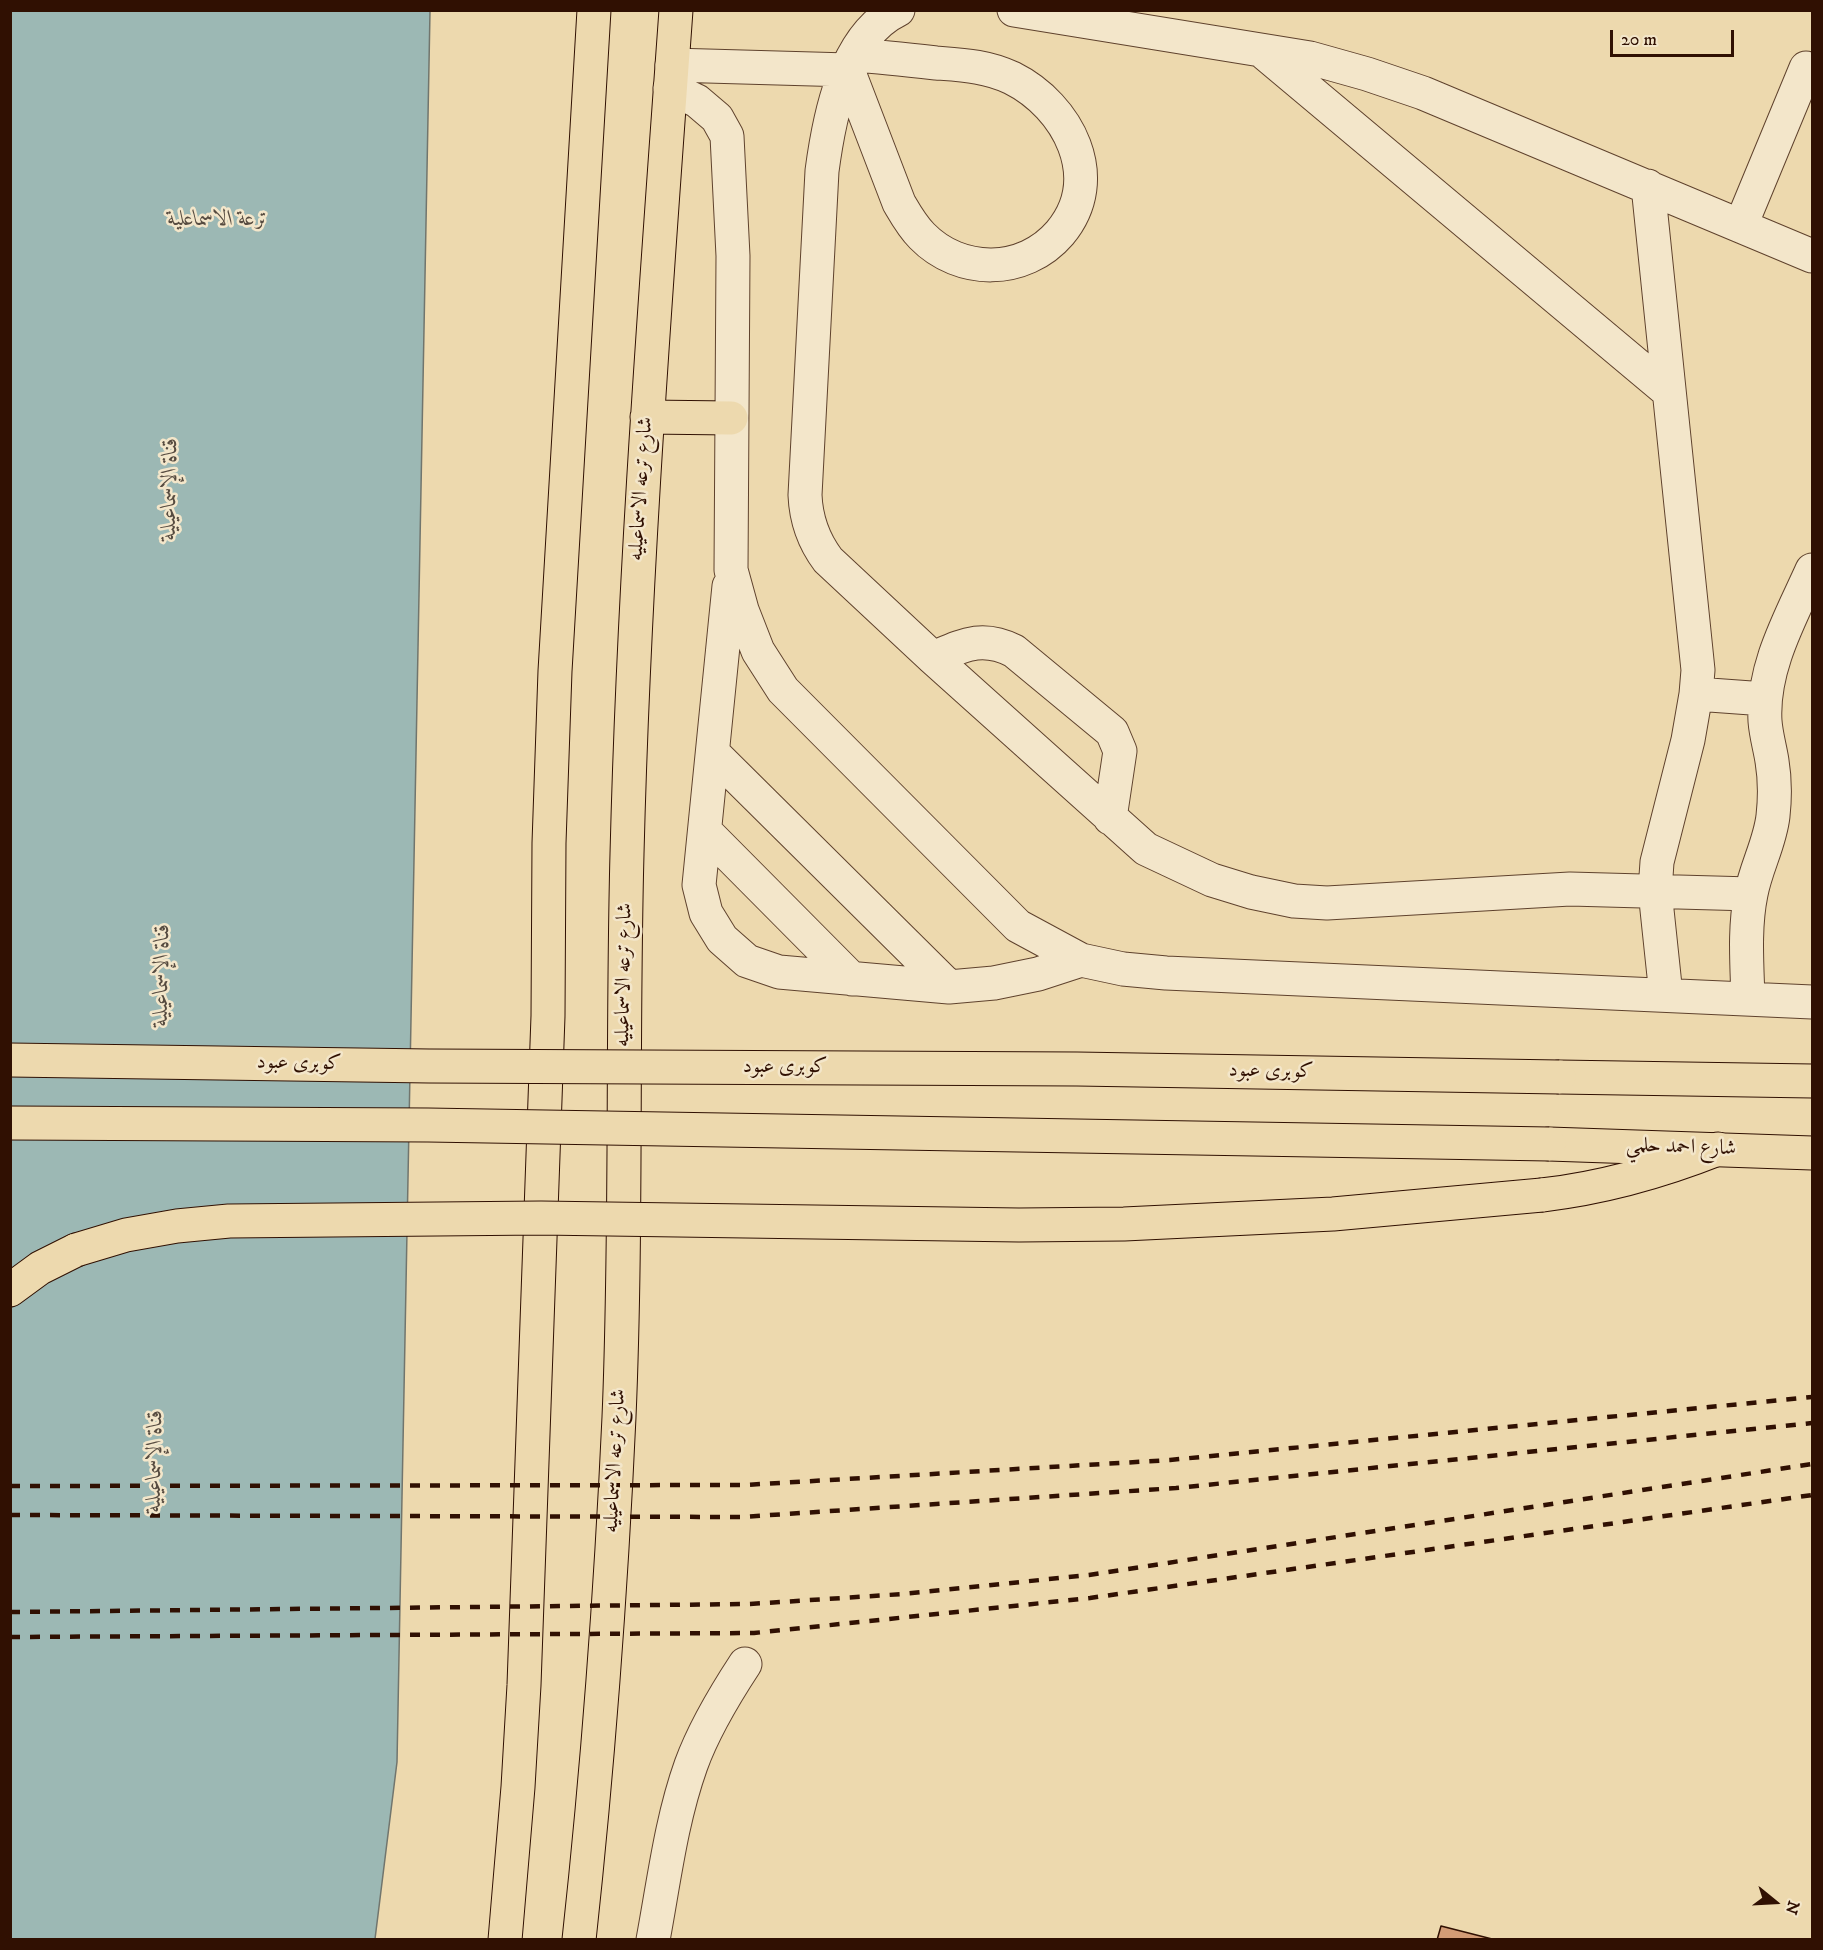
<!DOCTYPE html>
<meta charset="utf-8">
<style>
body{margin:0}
#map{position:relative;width:1823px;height:1950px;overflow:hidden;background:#edd9ae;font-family:"IM FELL DW Pica",serif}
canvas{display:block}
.frame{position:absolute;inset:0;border:12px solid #301002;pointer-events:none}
.north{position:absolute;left:1745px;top:1872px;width:60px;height:60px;-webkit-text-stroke:4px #f3e6ca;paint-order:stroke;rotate:108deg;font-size:16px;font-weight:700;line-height:24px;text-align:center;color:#301002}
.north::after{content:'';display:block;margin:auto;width:21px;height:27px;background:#301002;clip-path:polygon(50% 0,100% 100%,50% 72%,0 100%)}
.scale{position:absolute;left:1610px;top:30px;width:124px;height:27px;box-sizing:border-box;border:3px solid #301002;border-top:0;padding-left:8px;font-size:18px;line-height:21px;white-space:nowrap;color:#301002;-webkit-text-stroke:4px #f3e6ca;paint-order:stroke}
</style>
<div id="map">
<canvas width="1823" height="1950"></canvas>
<div class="frame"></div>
<div class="north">N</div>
<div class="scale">20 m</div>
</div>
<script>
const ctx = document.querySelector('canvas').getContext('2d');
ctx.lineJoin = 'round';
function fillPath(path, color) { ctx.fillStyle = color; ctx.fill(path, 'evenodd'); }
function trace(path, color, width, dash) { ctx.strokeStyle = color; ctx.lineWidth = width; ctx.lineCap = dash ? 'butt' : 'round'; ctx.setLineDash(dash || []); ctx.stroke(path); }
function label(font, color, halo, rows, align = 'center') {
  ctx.font = font + ' "IM FELL DW Pica",Amiri,serif'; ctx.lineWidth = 5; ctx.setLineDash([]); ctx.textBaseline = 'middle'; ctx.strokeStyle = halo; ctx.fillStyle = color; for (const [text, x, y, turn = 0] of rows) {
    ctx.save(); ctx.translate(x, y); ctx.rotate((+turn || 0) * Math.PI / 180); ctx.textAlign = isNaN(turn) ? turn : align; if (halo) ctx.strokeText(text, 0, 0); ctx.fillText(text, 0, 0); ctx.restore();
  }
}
const water = new Path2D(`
 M11,11H430L397,1762L375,1939L11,1940Z`);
fillPath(water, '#9cb8b4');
trace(water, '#71756d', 1.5);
const building = new Path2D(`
 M1441,1926L1496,1940H1437Z`);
fillPath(building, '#d39c76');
trace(building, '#301002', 1.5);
const minor = new Path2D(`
 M898,10C844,36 829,118 822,171L805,495C806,520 813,540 828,560L933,658L1146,849L1212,880L1251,892L1294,901L1327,903L1570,889L1751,894
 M1014,10L1310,58L1367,74L1423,93L1812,256
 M1262,51L1669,392
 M672,65L848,70L899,203C906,215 912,226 922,236C960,275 1024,275 1060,233C1106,178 1068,106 1012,78C987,66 963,65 936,63C909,60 882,57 855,55
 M670,88L697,101L717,118L727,136L733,256L731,570L742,610L758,651L783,690L1018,926L1081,960L1123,969L1166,973L1812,1002
 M1648,186L1698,670L1696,694L1688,740L1657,862L1655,891L1666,995
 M1741,225L1806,68
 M729,586L699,885L706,913L722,939L747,961L779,972L949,987L994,983L1038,974L1081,960
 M933,658C964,645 982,635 1014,651L1112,732L1120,751L1110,818
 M1696,694L1765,699
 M713,753L949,987
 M705,831L852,979
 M1748,999C1747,965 1744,928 1751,894C1756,867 1770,843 1773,816C1775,798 1775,779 1772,761C1770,748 1766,735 1765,721C1762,667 1791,617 1812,570
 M653,1940C664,1881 671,1821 691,1765C704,1729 724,1696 745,1664`);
const major = new Path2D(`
 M647,417L731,418
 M1559,1077L1812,1081
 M1549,1144L1812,1153
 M505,1940L518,1787L524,1685L548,1016L549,843L555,671L594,10
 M579,1940C598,1766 611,1591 619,1417C627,1229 622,1041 627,854C634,572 656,291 676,10`);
const highway = new Path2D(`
 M1542,1195C1603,1188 1660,1172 1718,1149
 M10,1290L40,1268L76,1250`);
trace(minor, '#5f422d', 35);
trace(major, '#301002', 35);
trace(highway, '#301002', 35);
trace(minor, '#f3e6ca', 33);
trace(major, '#edd9ae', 33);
trace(highway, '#edd9ae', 33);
trace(new Path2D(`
 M10,1486L745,1485L1170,1460L1812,1397
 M10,1515L741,1517L1176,1488L1812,1423
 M10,1612L750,1604L903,1594L1089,1575L1812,1464
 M10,1637L754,1633L1090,1598L1812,1495`), '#301002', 4.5, [10, 10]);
const majorBridge = new Path2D(`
 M10,1060L429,1066L1077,1069L1559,1077
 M10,1123L428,1125L1549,1144`);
const highwayBridge = new Path2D(`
 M76,1250L126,1235L177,1226L229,1221L541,1218L1019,1225L1124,1224L1333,1214L1542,1195`);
trace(majorBridge, '#301002', 35, []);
trace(highwayBridge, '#301002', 35, []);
trace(majorBridge, '#edd9ae', 33);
trace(highwayBridge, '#edd9ae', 33);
label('21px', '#301002', '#f3e6ca', [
 ["شارع ترعه الاسماعيليه",642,489,-86],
 ["شارع ترعه الاسماعيليه",625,975,-89],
 ["كوبرى عبود",299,1064,1],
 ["كوبرى عبود",785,1068],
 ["كوبرى عبود",1271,1072,1],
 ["شارع احمد حلمي",1681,1148,2],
 ["شارع ترعه الاسماعيليه",616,1461,-87]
]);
label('italic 22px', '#564b40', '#f3e6ca', [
 ["ترعة الاسماعلية",218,220],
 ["قناة الإسماعيلية",171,489,-89],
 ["قناة الإسماعيلية",163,975,-89],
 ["قناة الإسماعيلية",156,1461,-89]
]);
</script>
